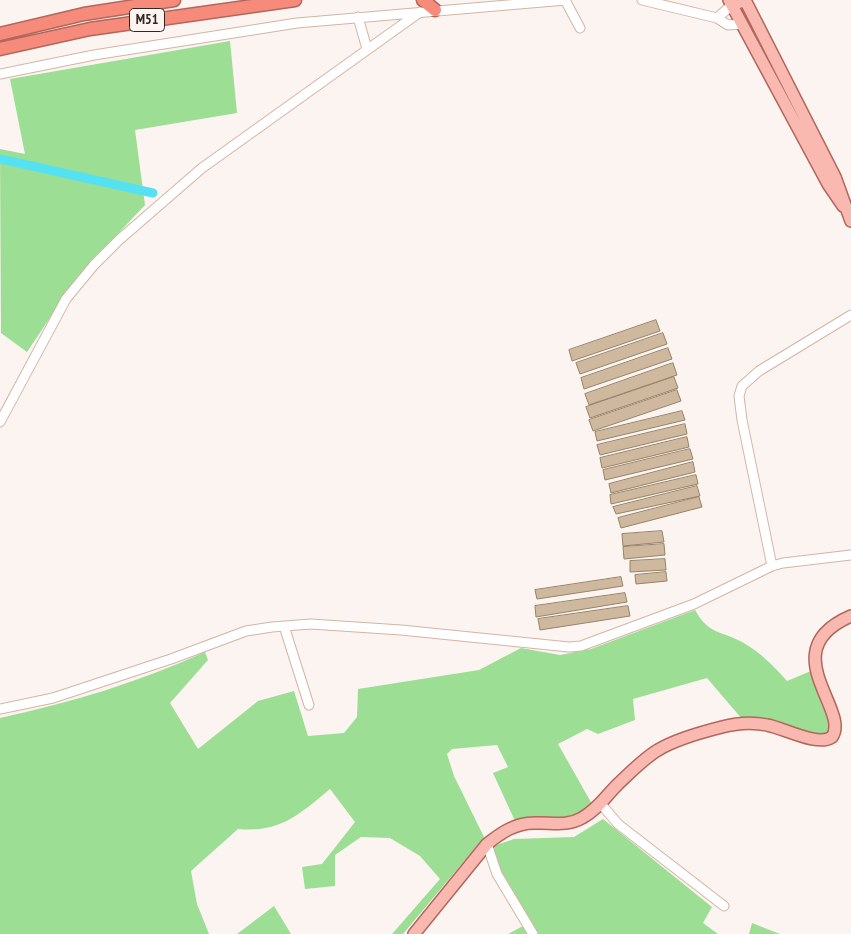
<!DOCTYPE html>
<style>
body{margin:0}
canvas{display:block;background:#fbf4f1}
</style>
<canvas width="851" height="934"></canvas>
<script>
const ctx = document.querySelector('canvas').getContext('2d');
ctx.lineJoin = 'round';
function fillPath(path, color) { ctx.fillStyle = color; ctx.fill(path, 'evenodd'); }
function trace(path, color, width, dash) { ctx.strokeStyle = color; ctx.lineWidth = width; ctx.lineCap = dash ? 'butt' : 'round'; ctx.setLineDash(dash || []); ctx.stroke(path); }
function label(font, color, halo, rows, align = 'center') {
  ctx.font = font + ' "PT Sans Narrow",sans-serif'; ctx.lineWidth = 4; ctx.setLineDash([]); ctx.textBaseline = 'middle'; ctx.strokeStyle = halo; ctx.fillStyle = color; for (const [text, x, y, turn = 0] of rows) {
    ctx.save(); ctx.translate(x, y); ctx.rotate((+turn || 0) * Math.PI / 180); ctx.textAlign = isNaN(turn) ? turn : align; if (halo) ctx.strokeText(text, 0, 0); ctx.fillText(text, 0, 0); ctx.restore();
  }
}
fillPath(new Path2D(`
 M230,41L237,113L135,130L145,205L78,276L27,352L1,333L0,149L25,154L10,79Z
 M695,610C709,635 720,630 742,642C760,652 774,666 787,681L811,671L833,717L831,732L824,736L742,719L707,678L633,699L635,720L598,734L587,729L558,744L592,804L574,818L515,821L493,773L508,767L497,745L452,749L447,754L454,776L484,837L403,934H392L440,879L420,856L390,838L361,837L335,855V886L305,889L302,867L322,864L355,822L330,789C300,814 280,833 238,829L191,871L197,904L209,934H0V718C69,703 140,682 205,652L208,660L170,703L198,749L258,701L294,691L308,736L344,733L357,717L358,689L479,670L521,648L560,655L591,649Z
 M603,819L712,907L703,923L718,934H508L523,926L527,921L499,871L491,847L514,839L574,837Z
 M274,906L291,934H237Z
 M752,923L780,934H749Z`), '#9cde94');
trace(new Path2D(`
 M0,159L153,193`), '#54e1f2', 9);
const building = new Path2D(`
 M656,320L660,331L572,361L569,350Z
 M663,333L667,344L580,374L576,363Z
 M668,348L672,359L584,389L581,378Z
 M673,363L677,375L589,405L585,394Z
 M674,377L678,388L590,418L586,407Z
 M677,390L681,401L593,431L589,420Z
 M682,411L685,420L597,441L595,432Z
 M685,424L687,434L600,455L597,445Z
 M687,437L689,447L602,468L600,458Z
 M690,449L693,459L605,480L603,470Z
 M693,462L695,472L611,493L609,484Z
 M696,475L698,484L611,504L610,495Z
 M697,486L700,496L616,514L613,507Z
 M699,497L702,507L621,528L618,518Z
 M662,531L664,542L623,546L622,534Z
 M664,544L665,555L624,559L623,547Z
 M665,559L666,570L630,572V561Z
 M666,572L667,581L636,584L635,575Z
 M621,577L623,586L537,599L535,590Z
 M625,593L627,602L536,617L535,606Z
 M628,606L630,616L540,630L538,619Z`);
fillPath(building, '#cfb99e');
trace(building, '#968268', 1);
const minor = new Path2D(`
 M565,0L580,28
 M642,0L717,18L728,25L742,24
 M358,17L367,49
 M717,18L732,5
 M0,74L94,55L297,23L566,0
 M0,422L66,299L94,265L119,240L202,168L420,12
 M772,566L742,420L739,396L742,386L759,371L851,315
 M284,626L309,705
 M0,709L53,698L171,659L246,631L272,627L311,624L401,630L569,647L581,646L694,604L772,566L783,563L851,555
 M601,804L618,824L724,906
 M487,844L497,874L533,934`);
const major = new Path2D(`
 M729,0L828,184L843,206
 M732,5L745,0L835,177L851,221
 M414,934L487,844C501,833 515,823 534,823C551,822 566,827 582,818C597,810 606,796 618,784C630,773 643,759 658,750C676,739 702,732 722,727C737,723 752,722 767,725C784,728 818,747 832,737C851,710 772,650 851,616`);
const highway = new Path2D(`
 M423,0L435,10
 M0,34L84,14L174,0
 M0,49L90,29L295,0`);
trace(minor, '#d5b4a4', 11);
trace(major, '#b2675b', 14);
trace(highway, '#b2675b', 15);
trace(minor, '#fff', 9);
trace(major, '#fab9b0', 11);
trace(highway, '#f68a7b', 12);
for (const [x, y, w] of [
 [147,20,35]
]) { const box = new Path2D(); box.roundRect(x - w / 2, y - 11.5, w, 23, 4); ctx.fillStyle = '#fbf4f1'; ctx.fill(box); trace(box, '#332620', 1); }
label('bold 14px', '#332620', null, [
 ["M51",147,20]
]);
</script>
